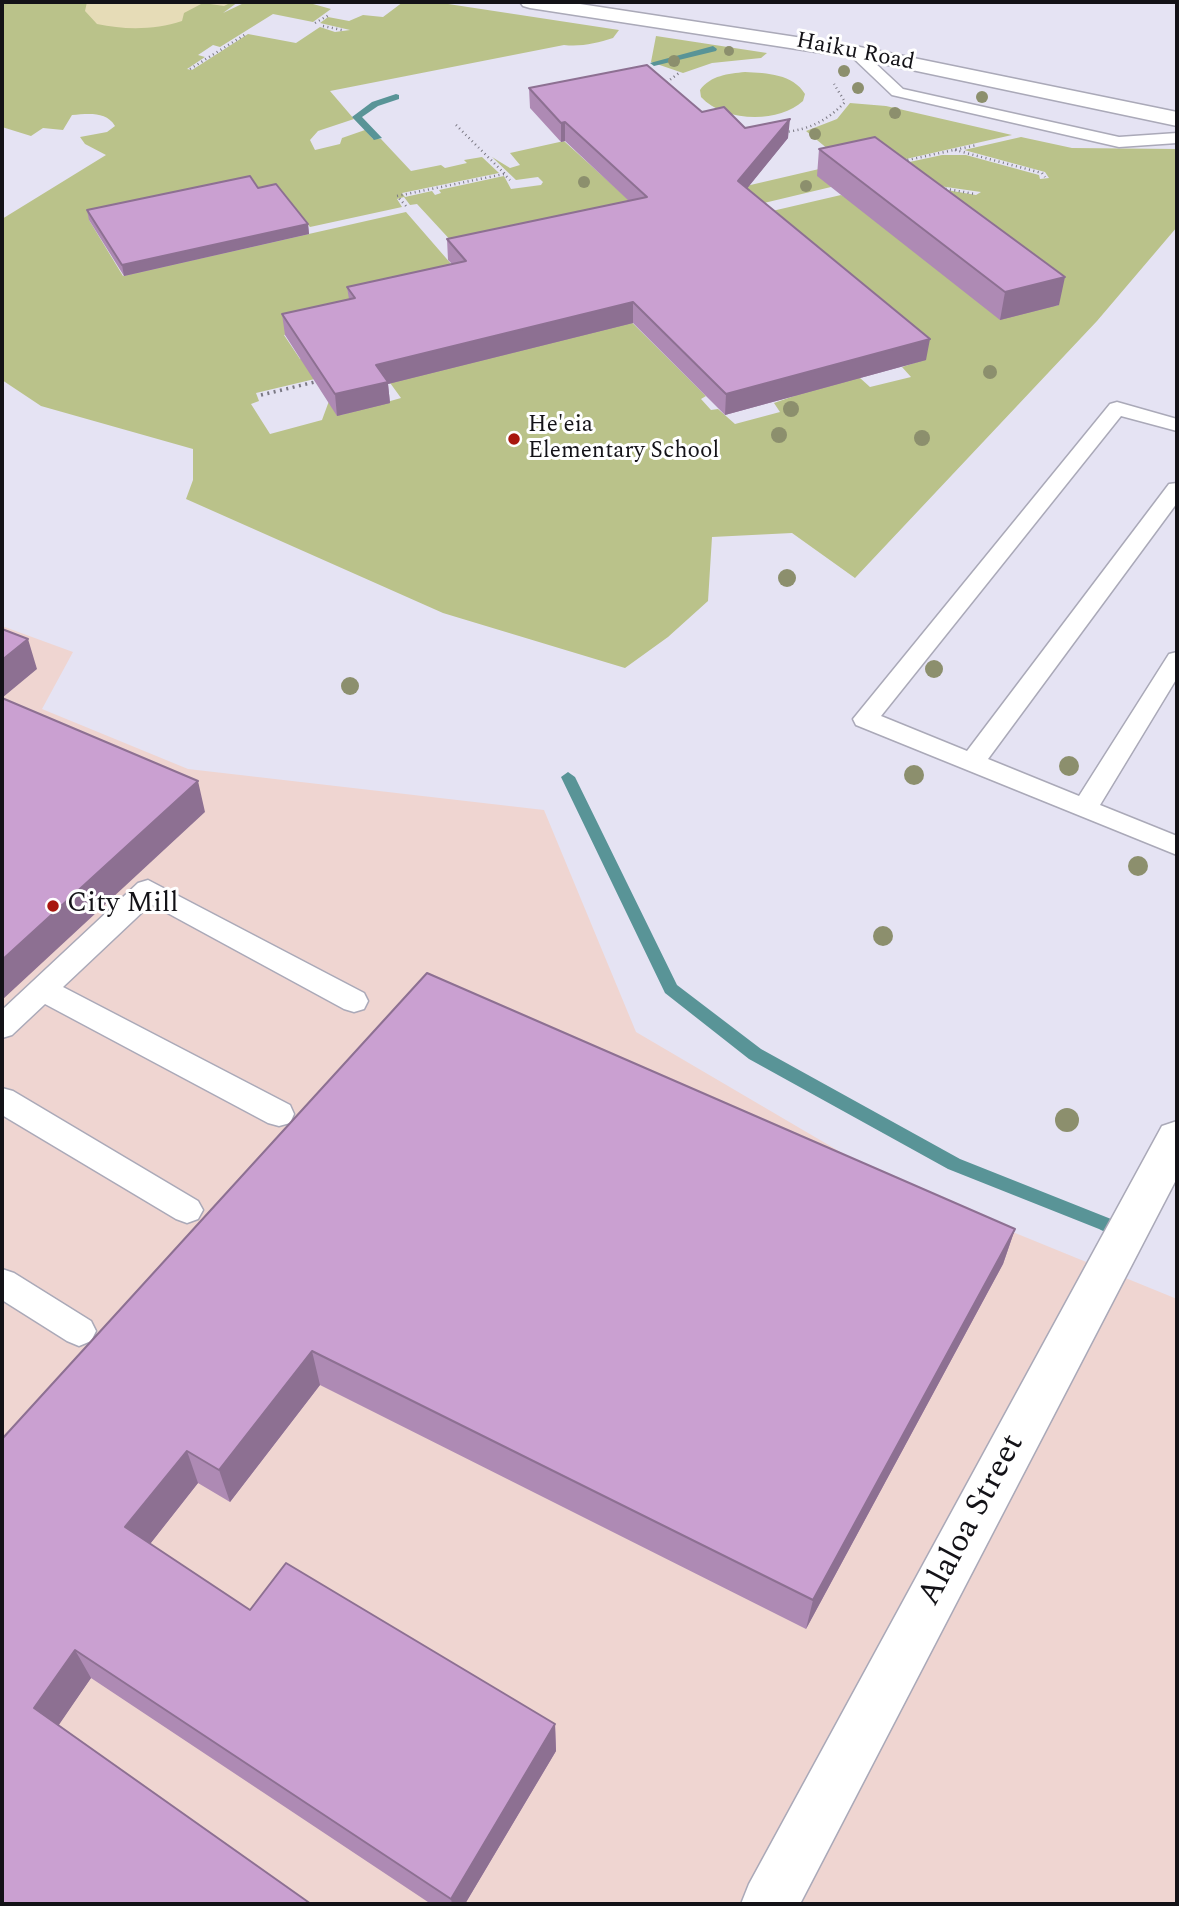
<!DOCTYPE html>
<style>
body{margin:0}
#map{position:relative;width:1179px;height:1906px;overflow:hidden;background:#e5e3f3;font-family:Spectral,serif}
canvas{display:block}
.frame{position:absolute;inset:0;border:4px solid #131217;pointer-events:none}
</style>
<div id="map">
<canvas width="1179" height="1906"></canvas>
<div class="frame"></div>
</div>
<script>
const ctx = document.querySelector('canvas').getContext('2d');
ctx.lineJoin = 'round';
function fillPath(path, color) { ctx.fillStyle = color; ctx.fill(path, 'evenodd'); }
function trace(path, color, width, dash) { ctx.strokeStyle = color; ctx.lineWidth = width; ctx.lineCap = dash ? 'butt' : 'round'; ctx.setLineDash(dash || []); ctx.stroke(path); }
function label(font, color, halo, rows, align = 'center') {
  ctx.font = font + ' Spectral,serif'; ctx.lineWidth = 6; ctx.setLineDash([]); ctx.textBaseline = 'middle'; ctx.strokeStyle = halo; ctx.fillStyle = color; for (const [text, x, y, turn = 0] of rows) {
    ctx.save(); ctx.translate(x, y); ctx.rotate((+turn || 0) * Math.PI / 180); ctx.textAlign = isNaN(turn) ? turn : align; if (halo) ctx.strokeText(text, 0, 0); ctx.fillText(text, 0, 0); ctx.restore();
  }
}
fillPath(new Path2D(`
 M2,626L73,652L42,709L188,769L544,810L636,1032L895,1184L1177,1299V1904H2Z`), '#efd5d1');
fillPath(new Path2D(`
 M2,2H238L223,13L246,2H315L313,4L331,9L313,22L273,14L220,47L213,45L198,55L205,57L187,69L192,70L248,34L296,43L320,27L335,32L350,30L320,23L328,17L349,21L363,15L383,17L403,2H435L619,30L613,38C597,43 581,47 564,45L330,91L354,119L318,131L310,140L315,150L340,144L342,138L365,130L373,139H381L411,171L441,165L445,168L467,163L464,160L482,157L499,173L402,193L405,197L432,191L435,195L441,193L439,190L504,176L511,189L541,185L543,182L538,177L516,180L492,157L510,168L520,165L510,153L564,141L660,228L478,270L417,204L410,205L404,197L397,199L402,207L310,227L302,218L89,220L123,276L406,212L459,273L338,322L284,335L300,359L324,353L382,363L256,393L259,401L251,404L270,434L322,420L329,401L341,415L401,398L388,380L568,259L706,396L701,399L711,410L718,409L735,424L780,412L774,403L794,396L632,243L693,227L870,387L911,377L902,367L926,359L755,215L841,195L1053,306H1058L899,182L976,195L981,192L904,181L886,167L942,155H966L1039,175L1040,179L1049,178L1045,172L964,150L1021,137L1072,148L1177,149V227L1097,321L855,578L792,533L712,537L708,601L668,637L625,668L443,613L186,499L193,480V449L41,406L2,380V219L106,155L85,144L80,137L107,132L115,126C106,111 88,114 72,115L63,130L43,128L31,136L2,127Z
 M656,36L767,53L761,58L712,63L683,73L651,62Z
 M745,72C767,73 793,74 805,94L803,101C778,124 724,122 701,97L700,90C711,75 728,74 745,72Z
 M850,103L886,106L1012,135L875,166L851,168L806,131L837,119Z
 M832,166L831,187L676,224L656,207Z`), '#bac28a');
fillPath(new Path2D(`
 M87,2H232L224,6L203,3L184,13L182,21C155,30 125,30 97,24L85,11Z`), '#e6dcb7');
fillPath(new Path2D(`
 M713,46L717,49L716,51L654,66L650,63Z
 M396,94L399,95V99L378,106L362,117L382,138L374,140L352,117L372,102Z
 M568,772L575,777L677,985L761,1049L960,1159L1111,1219L1114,1224L1111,1229L1105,1232L1099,1229L948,1169L749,1059L665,993L561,777Z`), '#599497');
const lane = new Path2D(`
 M855,47L860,49L903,89L1119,137L1177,133V143L1119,147L892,95L850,55L847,52Z
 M1117,402L1177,419V431L1121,416L881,716L967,751L1169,484L1177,483V503L988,759L1079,796L1169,654L1177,652V678L1100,805L1177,836V855L856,725L853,719L1110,404Z
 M148,880L364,993L368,1001L364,1009L354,1012L344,1009L151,904L63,987L290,1105L294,1114L290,1123L279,1126L268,1123L45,1004L12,1035L2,1038V1010L138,883Z
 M2,1088L13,1091L198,1201L203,1210L198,1219L187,1223L176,1219L2,1115Z
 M2,1269L14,1273L91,1321L96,1331L91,1341L79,1346L67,1341L2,1300Z`);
const secondary = new Path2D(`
 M520,2H567L855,46L1177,112V126L855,58L530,8L523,6Z
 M1177,1121V1178L800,1904H741L749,1884L1162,1126Z`);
trace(lane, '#aaa9b8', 3);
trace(secondary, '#aaa9b8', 3);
trace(new Path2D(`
 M315,23L329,15
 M323,26L342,30
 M190,69L246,34
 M663,85L679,73
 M456,125L505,174
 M784,132C809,130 828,120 845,102L834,84
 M955,150L1042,173L1045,177
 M903,161L977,145
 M941,188L975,194
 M406,206L397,196L504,174L510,180`), '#7b7984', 2.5, [1, 3.5]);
trace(new Path2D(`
 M261,395L319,381`), '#7b7984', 3.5, [2, 4.5]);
fillPath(lane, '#fff');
fillPath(secondary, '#fff');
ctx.fillStyle = '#8c8f6d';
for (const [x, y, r] of [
 [729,51,5],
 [674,61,6],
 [844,71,6],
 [858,88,6],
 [982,97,6],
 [895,113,6],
 [815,134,6],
 [584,182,6],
 [806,186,6],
 [990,372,7],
 [791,409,8],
 [779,435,8],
 [922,438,8],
 [787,578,9],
 [934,669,9],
 [350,686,9],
 [1069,766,10],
 [914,775,10],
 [1138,866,10],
 [883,936,10],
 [1067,1120,12]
]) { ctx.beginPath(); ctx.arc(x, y, r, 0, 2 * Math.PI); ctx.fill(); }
fillPath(new Path2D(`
 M529,88L702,112L745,128L788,138L747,188L926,360L725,415L633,323L388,384L390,403L337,416L285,335L282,314L349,299L347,287L452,264L448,260L447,239L629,201L565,141L561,142L530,108Z
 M819,149L1059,305L1000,320L817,176Z
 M258,188L308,224L309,234L124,276L89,220L87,210Z
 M427,973L1015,1229L1003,1264L806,1629L320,1385L230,1502L198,1483L150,1544L250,1610L555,1724L556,1751L465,1904H431L91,1678L58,1725L2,1904V1439Z`), '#ae8ab4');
fillPath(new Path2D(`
 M790,119L788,138L737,201L738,181Z
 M565,122V141L561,142V123Z
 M308,224L309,234L124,276L122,265Z
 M1065,277L1059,305L1000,320L1005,292Z
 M633,302V323L388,384L390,403L337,416L335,394L376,365Z
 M930,339L926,360L725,415L726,394Z
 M28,639L37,669L2,698V660Z
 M198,781L205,812L2,1000V960Z
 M1015,1229L1003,1264L806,1629L813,1600Z
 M312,1351L320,1385L230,1502L219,1470Z
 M187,1451L198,1483L139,1558L125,1527Z
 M75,1650L91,1678L52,1735L34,1708Z
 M555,1724L556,1751L465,1904H452L451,1899Z`), '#8d7092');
const building = new Path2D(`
 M647,65L702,112L724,107L745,128L790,119L738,181L930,339L726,394L633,302L376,365L388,382L335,394L282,314L355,298L347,287L466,261L447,239L647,197L565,122L561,123L529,88Z
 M875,137L1065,277L1005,292L819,149Z
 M250,176L258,188L276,184L308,224L122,265L87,210Z
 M2,629L28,639L2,660Z
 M2,698L198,781L2,960Z
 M427,973L1015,1229L813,1600L312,1351L219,1470L187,1451L125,1527L250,1610L286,1563L555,1724L451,1899L75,1650L34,1708L311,1904H2V1439Z`);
fillPath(building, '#caa0d1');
trace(building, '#8d7092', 2);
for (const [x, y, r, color] of [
 [514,439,7,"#a8160d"],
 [53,906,7,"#a8160d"]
]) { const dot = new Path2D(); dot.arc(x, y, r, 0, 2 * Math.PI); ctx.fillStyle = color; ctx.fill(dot); trace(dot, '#fff', 2.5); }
label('23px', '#131217', '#fff', [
 ["Haiku Road",855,53,11]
]);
label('23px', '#131217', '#fff', [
 ["He'eia",528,426],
 ["Elementary School",528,452]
], 'left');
label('28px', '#131217', '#fff', [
 ["City Mill",67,906]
], 'left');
label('33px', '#131217', '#fff', [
 ["Alaloa Street",973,1521,-62]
]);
</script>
